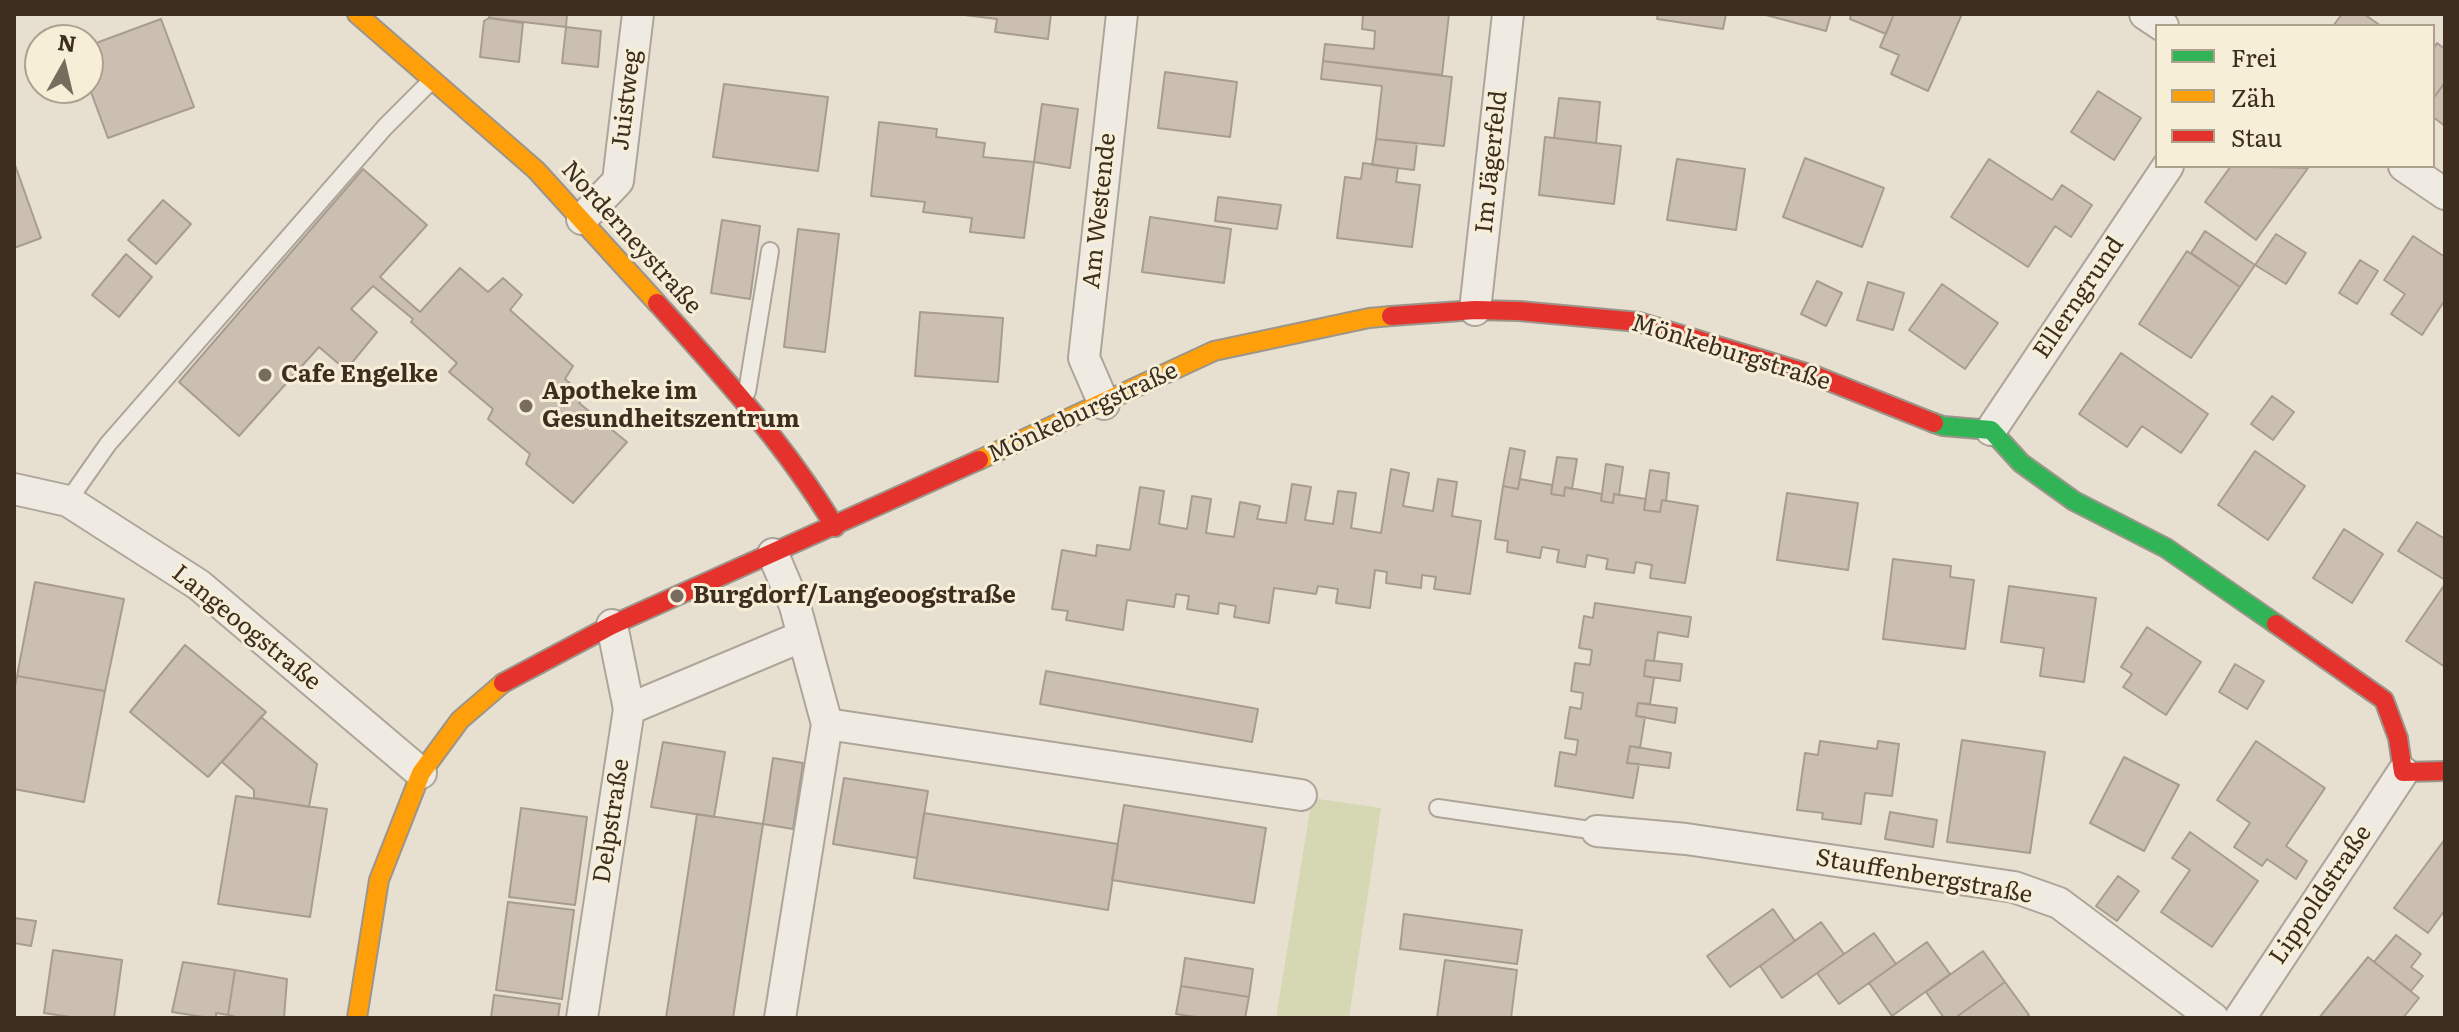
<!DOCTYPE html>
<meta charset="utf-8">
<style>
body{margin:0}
#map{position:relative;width:2459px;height:1032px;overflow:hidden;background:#e7e0d1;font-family:Literata,serif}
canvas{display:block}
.frame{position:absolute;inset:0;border:16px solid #3d2e20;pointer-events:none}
.legend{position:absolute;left:2155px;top:24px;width:280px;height:144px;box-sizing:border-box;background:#f7eed8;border:2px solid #ada18e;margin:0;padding:10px 14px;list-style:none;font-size:24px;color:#3d2e20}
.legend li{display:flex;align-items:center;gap:16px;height:40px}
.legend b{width:40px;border:2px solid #ada18e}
.north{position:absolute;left:24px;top:24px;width:80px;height:80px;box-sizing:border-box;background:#f7eed8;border:2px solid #ada18e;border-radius:50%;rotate:8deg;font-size:22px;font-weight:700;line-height:32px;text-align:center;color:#3d2e20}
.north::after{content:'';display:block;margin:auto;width:28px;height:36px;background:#786c5e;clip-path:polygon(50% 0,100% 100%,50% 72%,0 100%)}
</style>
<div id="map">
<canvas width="2459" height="1032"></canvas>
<div class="frame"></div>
<ul class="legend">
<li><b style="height:10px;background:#30b455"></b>Frei</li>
<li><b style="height:10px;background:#ff9f0a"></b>Zäh</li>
<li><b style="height:10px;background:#e5322d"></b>Stau</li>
</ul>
<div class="north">N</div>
</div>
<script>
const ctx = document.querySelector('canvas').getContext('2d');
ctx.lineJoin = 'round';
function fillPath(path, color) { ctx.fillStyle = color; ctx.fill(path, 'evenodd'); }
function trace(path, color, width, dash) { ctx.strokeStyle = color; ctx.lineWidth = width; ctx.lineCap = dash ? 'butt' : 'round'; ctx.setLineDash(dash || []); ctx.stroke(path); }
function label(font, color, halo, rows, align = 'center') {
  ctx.font = font + ' Literata,serif'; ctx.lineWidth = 6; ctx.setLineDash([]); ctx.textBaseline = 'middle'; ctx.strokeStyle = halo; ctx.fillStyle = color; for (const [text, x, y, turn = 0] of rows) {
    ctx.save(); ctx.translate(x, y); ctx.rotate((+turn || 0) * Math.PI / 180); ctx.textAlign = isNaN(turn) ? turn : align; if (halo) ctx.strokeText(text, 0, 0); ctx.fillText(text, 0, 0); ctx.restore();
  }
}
fillPath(new Path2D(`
 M1312,798L1381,808L1349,1018H1276Z`), '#d6d7b3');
const building = new Path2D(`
 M490,14H567L566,27L489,18Z
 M956,14H1051L1048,39L995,32L997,19Z
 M1363,14H1449L1442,75L1323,61L1325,44L1374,49L1375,31L1362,29Z
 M1658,14H1726L1723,29L1657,19Z
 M1762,14H1831L1826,31Z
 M1851,14H1894L1886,34L1850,19Z
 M1894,14H1962L1928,91L1891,74L1899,55L1880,47Z
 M2342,14H2364L2381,26H2333Z
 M489,18L523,23L519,62L480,57L484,21Z
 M161,19L194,107L108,138L88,84V46Z
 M566,27L601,31L598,67L562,63Z
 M2437,43L2445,49V82L2433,99V49Z
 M1323,61L1452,77L1444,146L1376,139L1382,86L1321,79Z
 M1165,72L1237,82L1230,137L1158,128Z
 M2445,82V126L2433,117V99Z
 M724,84L828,97L818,171L713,157Z
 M2098,91L2141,118L2114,160L2071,132Z
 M1559,98L1600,102L1596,143L1554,138Z
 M1042,104L1078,109L1070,168L1034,162Z
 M879,122L937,129L936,137L985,143L983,157L1034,162L1024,238L970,232L972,218L923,212L925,202L871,196Z
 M1545,137L1621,146L1614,204L1539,195Z
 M1376,139L1417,143L1414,170L1372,165Z
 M1805,158L1884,188L1862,247L1783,217Z
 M1677,159L1745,169L1736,230L1667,220Z
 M1989,159L2052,200L2062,185L2092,205L2071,237L2055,226L2028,267L1951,217Z
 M14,162L41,238L14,248Z
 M1363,163L1398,168L1396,182L1420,185L1412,247L1337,238L1345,177L1361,179Z
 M2231,166L2308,168L2256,240L2205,202Z
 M363,169L427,225L380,277L420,312L460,268L488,292L503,278L522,295L510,310L573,366L565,379L585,396L579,403L627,442L573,503L526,464L530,454L488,419L493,409L449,372L457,363L411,322L413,319L373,286L351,309L377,332L346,370L319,347L239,436L179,382Z
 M1218,197L1281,205L1277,229L1215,221Z
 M163,200L191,224L156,264L128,240Z
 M1150,217L1231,229L1224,283L1142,272Z
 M722,220L760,226L750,299L711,293Z
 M798,229L839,234L825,352L784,347Z
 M2205,231L2255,265L2240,287L2191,253Z
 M2276,234L2306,253L2286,284L2255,265Z
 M2413,236L2445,257V300L2422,335L2391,314L2405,294L2384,280Z
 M2187,251L2240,287L2191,358L2139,324Z
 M126,254L152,277L119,317L92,295Z
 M2360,260L2378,271L2357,304L2339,293Z
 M1817,281L1842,293L1826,326L1801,314Z
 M1868,282L1904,293L1893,330L1857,320Z
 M1942,284L1998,323L1965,369L1909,330Z
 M920,312L1003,318L998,382L915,376Z
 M2121,353L2208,414L2181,453L2142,426L2127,447L2079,414Z
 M2272,396L2294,412L2273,440L2251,424Z
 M1510,448L1525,451L1518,489L1503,486Z
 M2255,451L2305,486L2268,540L2218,505Z
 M1557,457L1577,459L1572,489L1565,487L1564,496L1551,494Z
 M1606,464L1623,467L1619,495L1614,494L1613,503L1601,501Z
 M1391,469L1409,473L1403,506L1433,511L1438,479L1457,482L1452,516L1481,521L1470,594L1434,589L1436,577L1422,575L1421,588L1386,583L1387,572L1375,570L1370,608L1336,603L1338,589L1318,586L1316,594L1274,588L1269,623L1234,617L1236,606L1219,603L1218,614L1187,609L1189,596L1176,594L1174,607L1127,600L1123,630L1066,620L1068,611L1052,609L1062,550L1096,556L1097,545L1130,550L1140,487L1164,491L1159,524L1187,529L1192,496L1211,499L1206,533L1234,537L1240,502L1260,506L1257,519L1286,523L1292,484L1311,487L1305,520L1333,524L1338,491L1356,493L1351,528L1381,533Z
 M1650,470L1669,473L1666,501L1662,500L1660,512L1644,510Z
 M1520,479L1552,485L1551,494L1564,496L1565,487L1602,494L1601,501L1613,503L1614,494L1646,499L1644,510L1660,512L1662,500L1698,506L1685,583L1650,578L1652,565L1636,562L1634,573L1606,569L1608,559L1587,555L1585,567L1557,562L1559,550L1542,547L1540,558L1507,552L1508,541L1495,539L1503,486L1518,489Z
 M1787,493L1858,503L1848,570L1777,560Z
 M2417,522L2445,539V580L2398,551Z
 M2344,529L2383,554L2352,603L2313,578Z
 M1893,559L1951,566L1950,577L1974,580L1965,649L1883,639Z
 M35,582L124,599L105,691L17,676Z
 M2445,584V667L2406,641Z
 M2009,586L2096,598L2084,682L2040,676L2044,648L2001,642Z
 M1595,603L1691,617L1688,637L1658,632L1654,661L1646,660L1644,676L1654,678L1650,704L1638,703L1636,716L1645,717L1640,748L1630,746L1627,763L1639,764L1633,798L1555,786L1560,752L1576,755L1578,740L1565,738L1570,707L1581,709L1583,693L1571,691L1575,663L1590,665L1592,650L1579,648L1584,616L1593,618Z
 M2147,627L2201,662L2166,715L2123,687L2132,674L2121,667Z
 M185,645L266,712L208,777L130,712Z
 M1646,660L1682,664L1680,681L1644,676Z
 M2235,664L2264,681L2247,709L2219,692Z
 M1046,671L1258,709L1252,742L1040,704Z
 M17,676L105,691L84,802L14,789V691Z
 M1638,703L1677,708L1675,723L1636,716Z
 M261,717L317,764L309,807L254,798V790L222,762Z
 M1962,740L2045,752L2030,853L1947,842Z
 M1820,741L1877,749L1878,741L1899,744L1892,796L1865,793L1861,824L1822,819L1823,813L1797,810L1805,753L1818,755Z
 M2256,741L2325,788L2286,846L2307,861L2296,879L2267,859L2262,866L2234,847L2250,823L2217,800Z
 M663,742L725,752L714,817L651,807Z
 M1630,746L1671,753L1669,768L1627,763Z
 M2124,757L2179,785L2144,851L2090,823Z
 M773,758L803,763L793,829L763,824Z
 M844,778L928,791L917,858L833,844Z
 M236,796L327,809L310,917L218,904Z
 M1124,805L1266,828L1254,903L1112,880Z
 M521,808L587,817L575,905L509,897Z
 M1890,812L1937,820L1933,847L1885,839Z
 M924,813L1118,844L1108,910L914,878Z
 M697,814L763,824L733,1018H666Z
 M2190,832L2258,881L2212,947L2161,912L2190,870L2172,858Z
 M2445,839V910L2428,933L2394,908Z
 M2118,876L2139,891L2117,921L2096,906Z
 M508,902L574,910L562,999L496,990Z
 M1773,909L1795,941L1730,987L1707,956Z
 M1404,914L1522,930L1517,964L1400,949Z
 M14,918L36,921L31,946L14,943Z
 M1821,922L1844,954L1782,998L1760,966Z
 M1874,933L1896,964L1839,1004L1817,973Z
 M2396,935L2421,954L2411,967L2423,976L2411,991L2374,962Z
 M1927,942L1950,974L1892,1016L1869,983Z
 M53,950L122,960L114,1018H77L44,1013Z
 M1983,951L2005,982L1955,1018H1944L1926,992Z
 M2368,957L2419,998L2403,1018H2319Z
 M1185,958L1253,969L1249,997L1181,986Z
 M1445,960L1517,970L1511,1018H1437Z
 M183,962L235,970L228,1015L216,1013V1018H210L172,1012Z
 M235,970L287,979L284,1018H240L228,1015Z
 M2005,982L2029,1015L2025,1018H1955Z
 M1181,986L1249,997L1245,1018H1202L1176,1014Z
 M494,995L560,1004L558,1018H491Z`);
fillPath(building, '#cbbfb2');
trace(building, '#a89c90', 2);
const lane = new Path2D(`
 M747,392L770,251
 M68,501L108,444L385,127L430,82
 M1438,808L1597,831`);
const street = new Path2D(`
 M2145,14L2163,26
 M2404,166L2445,194
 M582,219L618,181L638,14
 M1475,310L1508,14
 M1104,404L1084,358L1122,14
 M1991,430L2168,166
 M14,489L68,501L199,585L421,773
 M773,554L795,606L827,724L1301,795
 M629,709L803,636
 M1597,831L1686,839L2014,887L2059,903L2213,1018
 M582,1018L629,709L612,625
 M780,1018L827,724
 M2240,1018L2403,772`);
const fast = new Path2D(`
 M1934,423L1943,426L1991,430L2021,463L2074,501L2166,548L2276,624`);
const slow = new Path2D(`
 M357,14L536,170L657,303
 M979,460L1214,351L1369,318L1391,316
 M357,1018L379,880L421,773L460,720L503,683`);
const jam = new Path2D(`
 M657,303C721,374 786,445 835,527
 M1391,316L1475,310L1519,311L1639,322L1816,376L1934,423
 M2276,624L2384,700L2398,738L2403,772L2445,771
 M503,683L612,625L979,460`);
trace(lane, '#ada599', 20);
trace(street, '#ada599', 34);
trace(fast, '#9c958a', 22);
trace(slow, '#9c958a', 22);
trace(jam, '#9c958a', 22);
trace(lane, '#efebe3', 16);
trace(street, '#efebe3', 30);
trace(fast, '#30b455', 18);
trace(slow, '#ff9f0a', 18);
trace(jam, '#e5322d', 18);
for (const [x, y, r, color] of [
 [265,375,8,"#786c5e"],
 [526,406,8,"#786c5e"],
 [677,596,8,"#786c5e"]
]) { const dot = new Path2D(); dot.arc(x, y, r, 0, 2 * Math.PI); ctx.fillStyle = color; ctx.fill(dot); trace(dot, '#f7eed8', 3); }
label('24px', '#3d2e20', '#f7eed8', [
 ["Juistweg",627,100,-83],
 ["Im Jägerfeld",1492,162,-84],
 ["Am Westende",1100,211,-84],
 ["Norderneystraße",631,238,48],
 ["Ellerngrund",2079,298,-56],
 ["Mönkeburgstraße",1731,353,17],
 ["Mönkeburgstraße",1083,413,-25],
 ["Langeoogstraße",246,628,39],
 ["Delpstraße",612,821,-81],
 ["Stauffenbergstraße",1924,877,10],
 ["Lippoldstraße",2321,895,-56]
]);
label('bold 24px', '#3d2e20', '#f7eed8', [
 ["Cafe Engelke",281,375],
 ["Apotheke im",542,392],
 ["Gesundheitszentrum",542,420],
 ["Burgdorf/Langeoogstraße",693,596]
], 'left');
</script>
